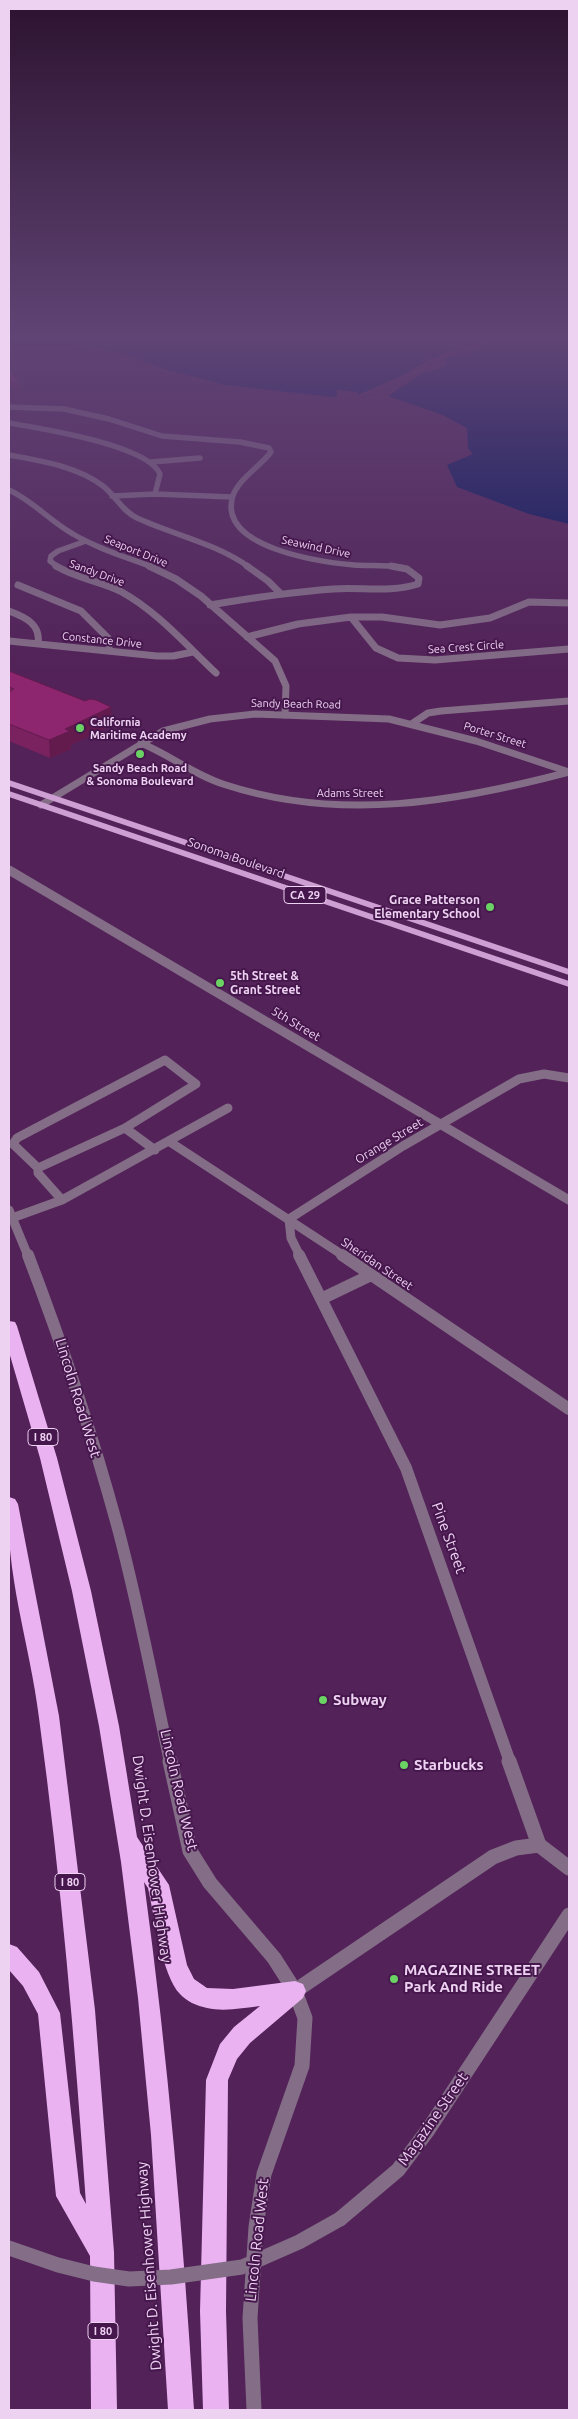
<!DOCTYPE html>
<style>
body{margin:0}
#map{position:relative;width:578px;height:2419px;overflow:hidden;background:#522258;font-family:Ubuntu,sans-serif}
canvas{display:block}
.frame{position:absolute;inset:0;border:10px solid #eed2f2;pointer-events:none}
</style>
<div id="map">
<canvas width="578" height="2419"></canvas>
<div class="frame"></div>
</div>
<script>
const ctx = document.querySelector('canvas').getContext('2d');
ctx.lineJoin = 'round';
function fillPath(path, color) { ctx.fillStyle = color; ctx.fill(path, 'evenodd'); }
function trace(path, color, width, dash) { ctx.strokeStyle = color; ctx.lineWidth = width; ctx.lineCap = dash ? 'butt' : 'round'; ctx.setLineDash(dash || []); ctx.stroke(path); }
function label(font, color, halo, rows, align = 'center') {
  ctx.font = font + ' Ubuntu,sans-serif'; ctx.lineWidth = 4; ctx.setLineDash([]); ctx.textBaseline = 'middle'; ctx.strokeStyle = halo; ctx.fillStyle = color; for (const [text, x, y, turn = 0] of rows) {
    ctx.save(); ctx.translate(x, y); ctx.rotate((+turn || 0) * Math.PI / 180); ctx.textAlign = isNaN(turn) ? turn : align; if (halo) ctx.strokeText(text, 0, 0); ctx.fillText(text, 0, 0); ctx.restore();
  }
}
fillPath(new Path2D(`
 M9,336H569V524L529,514L457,487L447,465L473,454L468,448L467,428L443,415L388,396L424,372L436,370L446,365L445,359L458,354H466L488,340L476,337L364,397H330L226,385L164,369L117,351L76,344L9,339Z`), '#00155b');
fillPath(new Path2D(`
 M478,336H490V341L469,352H466L483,340L477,339L463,345L414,373L413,376L358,399L355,397H337V390L357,392V395L367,391L406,374L430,359H435Z`), '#522258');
trace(new Path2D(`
 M9,407L64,409L109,419L162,436L240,442L269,448L271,452C260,467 236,480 232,499C221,548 320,562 354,565C369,566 385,565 400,567
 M9,423C39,428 148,445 160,474L155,494
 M9,455C41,461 77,466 103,486C115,495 122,511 137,518C174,535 215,543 249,567
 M151,462L200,458
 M9,490C33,501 50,521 73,534C98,549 126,557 152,567
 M112,496L155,494L232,497
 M58,567L50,561L51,556L58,551L86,541`), '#846d87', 5.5);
trace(new Path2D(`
 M56,566C76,578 99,581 120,591C157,611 186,645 216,673
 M149,566L176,579L201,596L275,661L286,686L285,715
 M247,566L268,581L280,593
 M18,585L81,611L109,639V651
 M569,603L529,602L490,618L440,625L382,617H351L376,648L398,658L435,660L569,649
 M210,605C251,598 292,592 333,589C362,587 390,593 418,584L419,578L407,569L391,566
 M9,611C25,617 41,624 38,644
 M247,637L298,624L351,617
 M9,641L157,656H173L193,652
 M413,723L428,713L441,711L569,701
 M141,743C170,755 196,776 226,785C340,822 456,802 569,772`), '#846d87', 7);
trace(new Path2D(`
 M165,1060L196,1084L125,1128L38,1168L13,1144L17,1138Z
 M125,1128L155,1150
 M170,1142L344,1256
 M38,1168V1173L62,1200
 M12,1218L62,1200L228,1108
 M300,1256L291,1238L289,1219L403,1146L519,1079L544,1074L569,1078`), '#846d87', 9);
trace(new Path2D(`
 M299,1255L406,1468L510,1762
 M342,1255L569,1409
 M321,1299L371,1275`), '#846d87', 12);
trace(new Path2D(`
 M509,1761L539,1845`), '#846d87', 15);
trace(new Path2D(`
 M41,805L163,731L210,719L255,714L389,719L476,741L569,772`), '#846d87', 7);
trace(new Path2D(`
 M9,870L569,1200
 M9,1210L28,1256`), '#846d87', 9);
trace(new Path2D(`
 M28,1255C62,1344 92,1433 117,1525C138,1603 153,1683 170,1762`), '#846d87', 12);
trace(new Path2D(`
 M170,1761L190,1851L210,1883L274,1958L295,1991L305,2018L302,2066L264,2174L256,2227L250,2318L254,2410
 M295,1991L493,1857L516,1848L539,1845L569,1868
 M340,2219L398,2170L428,2130L569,1915`), '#846d87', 15);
fillPath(new Path2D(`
 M9,780L569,969V975L9,786Z
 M9,791L569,981V987L9,797Z`), '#cd9fd3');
fillPath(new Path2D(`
 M9,1321L15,1322L17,1326L57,1458L91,1591L119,1726L137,1837L169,1885L187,1965L194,1979L207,1988L233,1989L295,1981L303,1984L306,1991L303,1998L250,2043L237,2059L228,2080L226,2311L229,2410H203L200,2311L206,2080L220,2044L234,2027L260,2006C243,2008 224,2012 207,2008C197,2006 186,2001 180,1994C162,1976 154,1914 148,1888L144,1882C168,2058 183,2233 194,2410H168L151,2135L138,1998L121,1862L99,1726L72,1591L40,1458L9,1352Z
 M9,1497L15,1499L18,1504L59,1716L95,2010L114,2252L117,2410H91L90,2256L56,2196L38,2014L23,1986L9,1970V1944L17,1947L39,1972L60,2013L80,2193L86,2204C75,2042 61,1880 39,1718C30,1644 4,1572 9,1497Z`), '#eab2f1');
trace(new Path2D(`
 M9,2248L58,2265L94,2274L129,2279L171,2277L242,2267L299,2242L340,2219`), '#846d87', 15);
fillPath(new Path2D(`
 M9,671L112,725L71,745V749L50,758L9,741Z`), '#7a215f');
fillPath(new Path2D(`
 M19,382L20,388L9,389V383Z
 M111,707L112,725L71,745V749L50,758L49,740L65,729Z`), '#631b4e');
const building = new Path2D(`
 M9,369L19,382L9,383Z
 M9,671L85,701L90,699L96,700L111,707L65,729L70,731L49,740L9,724V692L14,689L9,687Z`);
fillPath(building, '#8e266f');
trace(building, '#631b4e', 1);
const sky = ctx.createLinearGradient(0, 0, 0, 675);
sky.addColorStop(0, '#2d1330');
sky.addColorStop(0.5, '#604475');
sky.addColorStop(1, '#60447500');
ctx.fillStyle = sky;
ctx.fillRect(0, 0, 578, 675);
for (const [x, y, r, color] of [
 [80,728,5,"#6ad364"],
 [140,754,5,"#6ad364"],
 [490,907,5,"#6ad364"],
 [220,983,5,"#6ad364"],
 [323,1700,5,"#6ad364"],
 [404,1765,5,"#6ad364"],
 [394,1979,5,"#6ad364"]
]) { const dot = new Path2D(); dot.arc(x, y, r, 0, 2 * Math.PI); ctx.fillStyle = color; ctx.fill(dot); trace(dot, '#46174d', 2); }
label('11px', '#eed2f2', '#46174d', [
 ["Seawind Drive",316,547,12],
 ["Seaport Drive",136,551,22],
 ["Sandy Drive",97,573,20],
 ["Constance Drive",102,640,6],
 ["Sea Crest Circle",466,647,-4],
 ["Sandy Beach Road",296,704,1],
 ["Porter Street",495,735,17],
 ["Adams Street",350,793]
]);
label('bold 11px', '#eed2f2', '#46174d', [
 ["California",90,722],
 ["Maritime Academy",90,735],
 ["Sandy Beach Road",140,768,"center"],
 ["& Sonoma Boulevard",140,781,"center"]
], 'left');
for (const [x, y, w] of [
 [305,895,42],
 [43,1437,30],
 [70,1882,30],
 [103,2331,30]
]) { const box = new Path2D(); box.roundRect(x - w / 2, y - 8.5, w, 17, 4); ctx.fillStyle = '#46174d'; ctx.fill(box); trace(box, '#eed2f2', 1); }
label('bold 11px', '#eed2f2', null, [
 ["CA 29",305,895],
 ["I 80",43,1437],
 ["I 80",70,1882],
 ["I 80",103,2331]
]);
label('12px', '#eed2f2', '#46174d', [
 ["Sonoma Boulevard",236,858,19],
 ["5th Street",296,1024,31],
 ["Orange Street",389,1141,-31],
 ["Sheridan Street",377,1264,34]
]);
label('bold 12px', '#eed2f2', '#46174d', [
 ["Grace Patterson",480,900],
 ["Elementary School",480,914],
 ["5th Street &",230,976,"left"],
 ["Grant Street",230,990,"left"]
], 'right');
label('15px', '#eed2f2', '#46174d', [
 ["Lincoln Road West",78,1398,73],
 ["Pine Street",449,1538,70],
 ["Lincoln Road West",179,1790,77],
 ["Dwight D. Eisenhower Highway",152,1859,82],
 ["Magazine Street",433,2119,-55],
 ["Lincoln Road West",257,2240,-84],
 ["Dwight D. Eisenhower Highway",149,2266,-94]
]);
label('bold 15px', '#eed2f2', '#46174d', [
 ["Subway",333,1700],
 ["Starbucks",414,1765],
 ["MAGAZINE STREET",404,1970],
 ["Park And Ride",404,1987]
], 'left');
</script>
